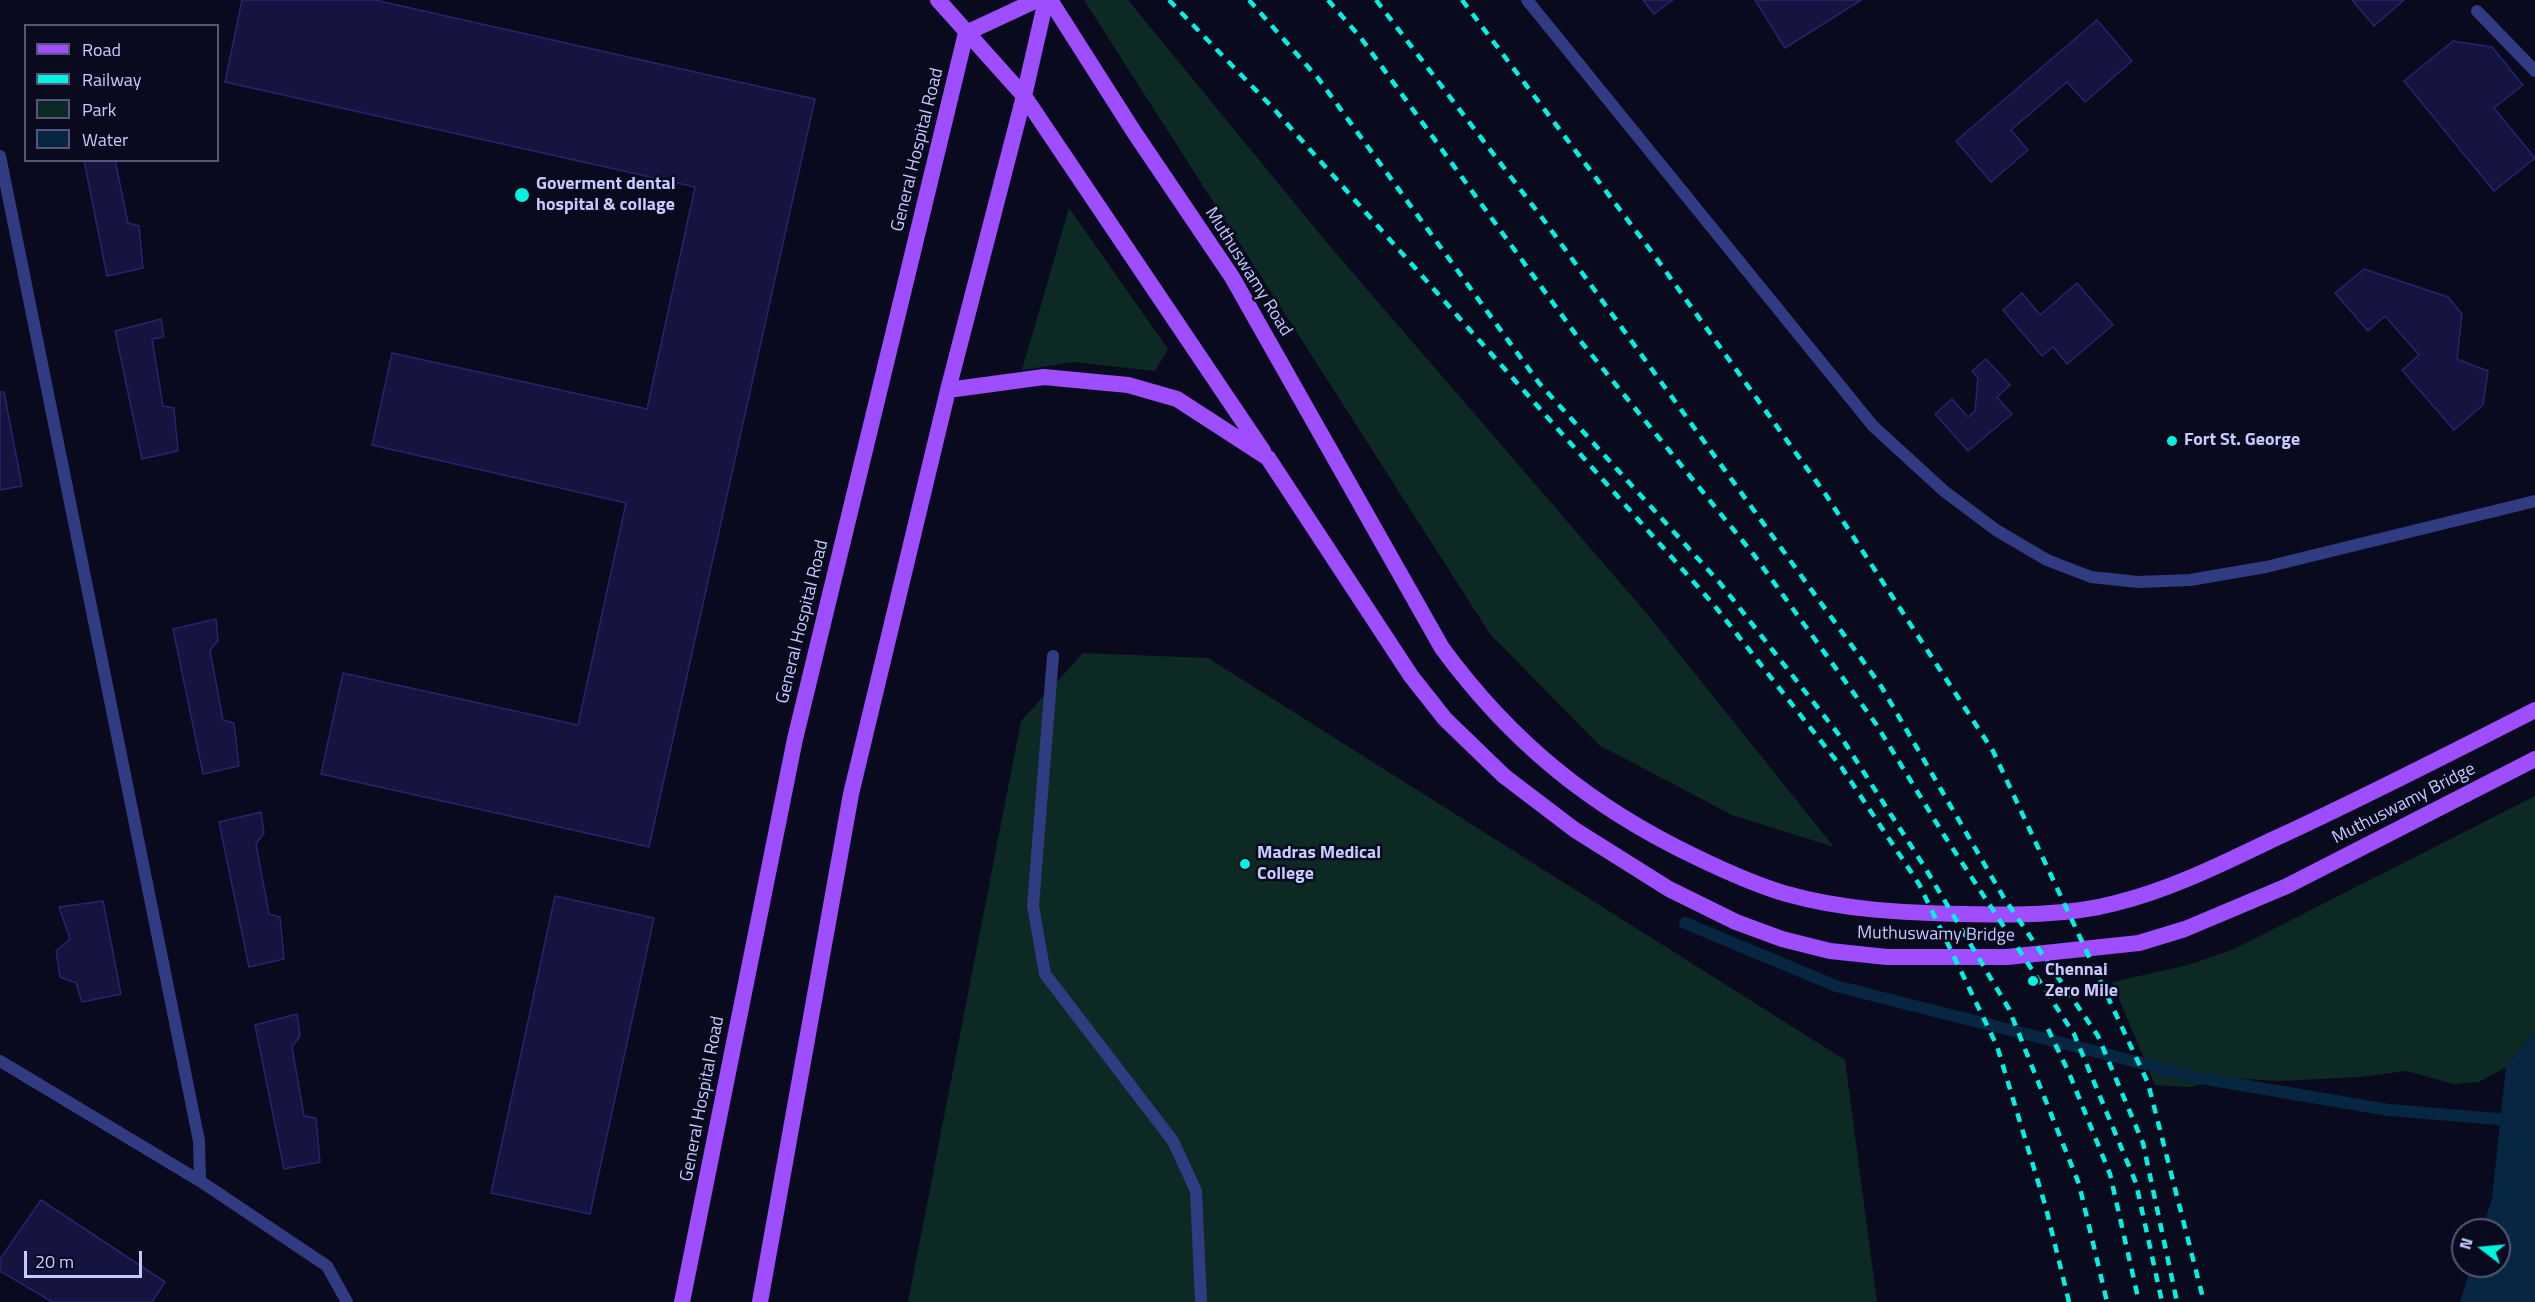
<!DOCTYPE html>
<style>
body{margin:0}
#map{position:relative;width:2535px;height:1302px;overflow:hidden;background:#0a0a1e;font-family:"Titillium Web",sans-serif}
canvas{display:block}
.legend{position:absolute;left:24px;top:24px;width:195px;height:138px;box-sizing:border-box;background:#0a0a1e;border:2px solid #565778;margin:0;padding:8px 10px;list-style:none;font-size:18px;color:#c7caff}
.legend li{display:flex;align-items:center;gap:12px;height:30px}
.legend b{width:30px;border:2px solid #565778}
.north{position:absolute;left:2451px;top:1218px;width:60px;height:60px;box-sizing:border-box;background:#0a0a1e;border:2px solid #565778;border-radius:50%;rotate:286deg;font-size:16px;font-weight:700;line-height:24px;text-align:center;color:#c7caff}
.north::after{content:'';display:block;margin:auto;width:21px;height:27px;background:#00f2e0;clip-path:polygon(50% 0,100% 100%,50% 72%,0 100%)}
.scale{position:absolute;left:24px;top:1251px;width:118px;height:27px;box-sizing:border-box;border:3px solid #c7caff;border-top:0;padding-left:8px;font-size:18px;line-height:21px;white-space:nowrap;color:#c7caff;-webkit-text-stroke:4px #0a0a1e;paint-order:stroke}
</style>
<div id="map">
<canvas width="2535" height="1302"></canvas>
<ul class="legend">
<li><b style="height:8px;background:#9e4eff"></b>Road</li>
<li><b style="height:8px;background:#00f2e0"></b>Railway</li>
<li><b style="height:16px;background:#0c2923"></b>Park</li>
<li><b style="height:16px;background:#062641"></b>Water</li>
</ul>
<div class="north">N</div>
<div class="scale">20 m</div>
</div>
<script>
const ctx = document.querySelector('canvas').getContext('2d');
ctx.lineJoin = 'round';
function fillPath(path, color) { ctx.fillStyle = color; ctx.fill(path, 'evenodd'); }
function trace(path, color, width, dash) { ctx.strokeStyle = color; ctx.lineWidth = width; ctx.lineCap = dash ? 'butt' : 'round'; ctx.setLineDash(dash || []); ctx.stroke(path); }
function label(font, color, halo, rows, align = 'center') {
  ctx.font = font + ' "Titillium Web",sans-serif'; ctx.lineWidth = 5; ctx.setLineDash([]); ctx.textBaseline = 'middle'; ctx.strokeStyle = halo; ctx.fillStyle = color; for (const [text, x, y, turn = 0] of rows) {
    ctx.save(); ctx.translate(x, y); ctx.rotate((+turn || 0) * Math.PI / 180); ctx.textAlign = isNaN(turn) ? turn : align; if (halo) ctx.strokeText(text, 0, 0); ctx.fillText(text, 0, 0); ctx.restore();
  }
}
fillPath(new Path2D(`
 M1084,0H1128L1328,244L1648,615L1834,847L1732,815L1599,745L1490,634Z
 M1069,208L1168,349L1155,371L1074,362L1022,370Z
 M1083,653L1208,658L1845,1060L1877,1302H908L1021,721Z
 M2535,796V1031L2506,1067L2479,1082L2454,1084L2406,1071L2360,1077L2279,1081L2230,1078L2189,1087L2155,1085L2112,982L2188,965L2234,949Z`), '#0c2923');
fillPath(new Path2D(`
 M2535,1031V1302H2460L2471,1266H2499V1230H2482L2492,1198L2506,1067Z`), '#062641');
trace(new Path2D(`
 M1685,923L1836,986L2200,1078L2389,1110L2535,1122`), '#062641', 12);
const building = new Path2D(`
 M242,0H375L815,99L649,847L321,774L343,673L578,725L626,503L372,445L392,353L647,409L695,187L225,82Z
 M1643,0H1673L1654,14Z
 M1755,0H1861L1785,48Z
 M2352,0H2404L2374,26Z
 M2097,20L2132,61L2085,102L2067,82L2011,130L2028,150L1991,182L1956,141Z
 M2453,41L2492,47L2523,85L2494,108L2535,158L2494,191L2404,81Z
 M84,160H115L128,223L139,226L143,268L107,276Z
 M2364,269L2448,297L2462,314L2457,359L2488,371L2483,405L2454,430L2402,370L2419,355L2385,316L2368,331L2335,293Z
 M2077,283L2113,325L2067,364L2053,347L2042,356L2003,310L2022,293L2040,315Z
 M161,319L164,337L152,339L163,406L174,408L178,451L142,459L115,331Z
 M1986,359L2010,385L1997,397L2012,414L1968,451L1935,414L1952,399L1968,417L1975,411L1978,378L1972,371Z
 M0,392H4L22,486L0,490Z
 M216,619L218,640L210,651L223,720L234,723L239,766L203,774L173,629Z
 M261,812L264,833L256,844L269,914L280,917L284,959L249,967L219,822Z
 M555,896L654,918L590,1214L491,1193Z
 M103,901L121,994L82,1002L76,983L60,977L56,951L70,939L59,907Z
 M297,1014L300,1036L292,1047L304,1116L316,1118L320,1162L284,1169L255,1025Z
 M41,1200L165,1282L152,1302H52L0,1271V1259Z`);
fillPath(building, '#151441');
trace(building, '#25246f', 1.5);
trace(new Path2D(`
 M1527,0L1873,426L1944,491L1996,530L2047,560L2091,577L2138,582L2190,580L2266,567L2535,501
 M2477,11L2535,71
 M0,156L199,1141L200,1181
 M1053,656L1033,906L1045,974L1173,1141L1196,1191L1201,1302
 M0,1061L200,1181L327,1266L347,1302`), '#303b82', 12);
trace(new Path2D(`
 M938,0L1024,96L1263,451
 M1050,0L1134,132L1232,277L1442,648C1511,742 1591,807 1696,857C1725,871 1755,885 1787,894C1843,910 1905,913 1964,914C2014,915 2067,916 2116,903C2172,889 2224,863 2276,838C2363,798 2449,754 2535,710
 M966,33L1037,0
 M948,390L1044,377L1128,385L1177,399L1268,458L1411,676L1445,719L1504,776L1575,830L1669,889L1736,922L1782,939L1830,951L1887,957H2007L2139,943L2185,929L2287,886L2535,759
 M682,1302L795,739L966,33
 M760,1302L851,794L948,390L1024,96L1046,0`), '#9e4eff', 16);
trace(new Path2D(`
 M1169,0L1274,109L1714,605L1842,768L1919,884L1997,1046L2046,1208L2069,1302
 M1249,0L1318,78L1539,383L1720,583L1843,740L1924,866L2009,1009L2079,1184L2107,1302
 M1328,0L1361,38L1582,343L1754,555L1876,724L1942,832L2074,1034L2136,1183L2162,1302
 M1376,0L1546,223L1881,686L2004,898L2098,1036L2143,1143L2177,1302
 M1462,0L1654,255L1826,495L1993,751L2148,1083L2204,1302
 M2048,1029L2069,1073L2110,1174L2139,1302`), '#00f2e0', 4.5, [9, 8]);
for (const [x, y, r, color] of [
 [522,195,8,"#00f2e0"],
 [2172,441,6,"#00f2e0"],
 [1245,864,6,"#00f2e0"],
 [2033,981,6,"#00f2e0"]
]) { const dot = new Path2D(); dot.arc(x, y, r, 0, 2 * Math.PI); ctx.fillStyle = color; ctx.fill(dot); trace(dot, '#0a0a1e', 2); }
label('18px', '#c7caff', '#0a0a1e', [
 ["General Hospital Road",918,150,-76],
 ["Muthuswamy Road",1248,272,58],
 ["General Hospital Road",803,622,-76],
 ["Muthuswamy Bridge",2404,804,-27],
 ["Muthuswamy Bridge",1936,935,1],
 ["General Hospital Road",703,1099,-79]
]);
label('bold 18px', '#c7caff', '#0a0a1e', [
 ["Goverment dental",536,185],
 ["hospital & collage",536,206],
 ["Fort St. George",2184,441],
 ["Madras Medical",1257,854],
 ["College",1257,875],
 ["Chennai",2045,971],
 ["Zero Mile",2045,992]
], 'left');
</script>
